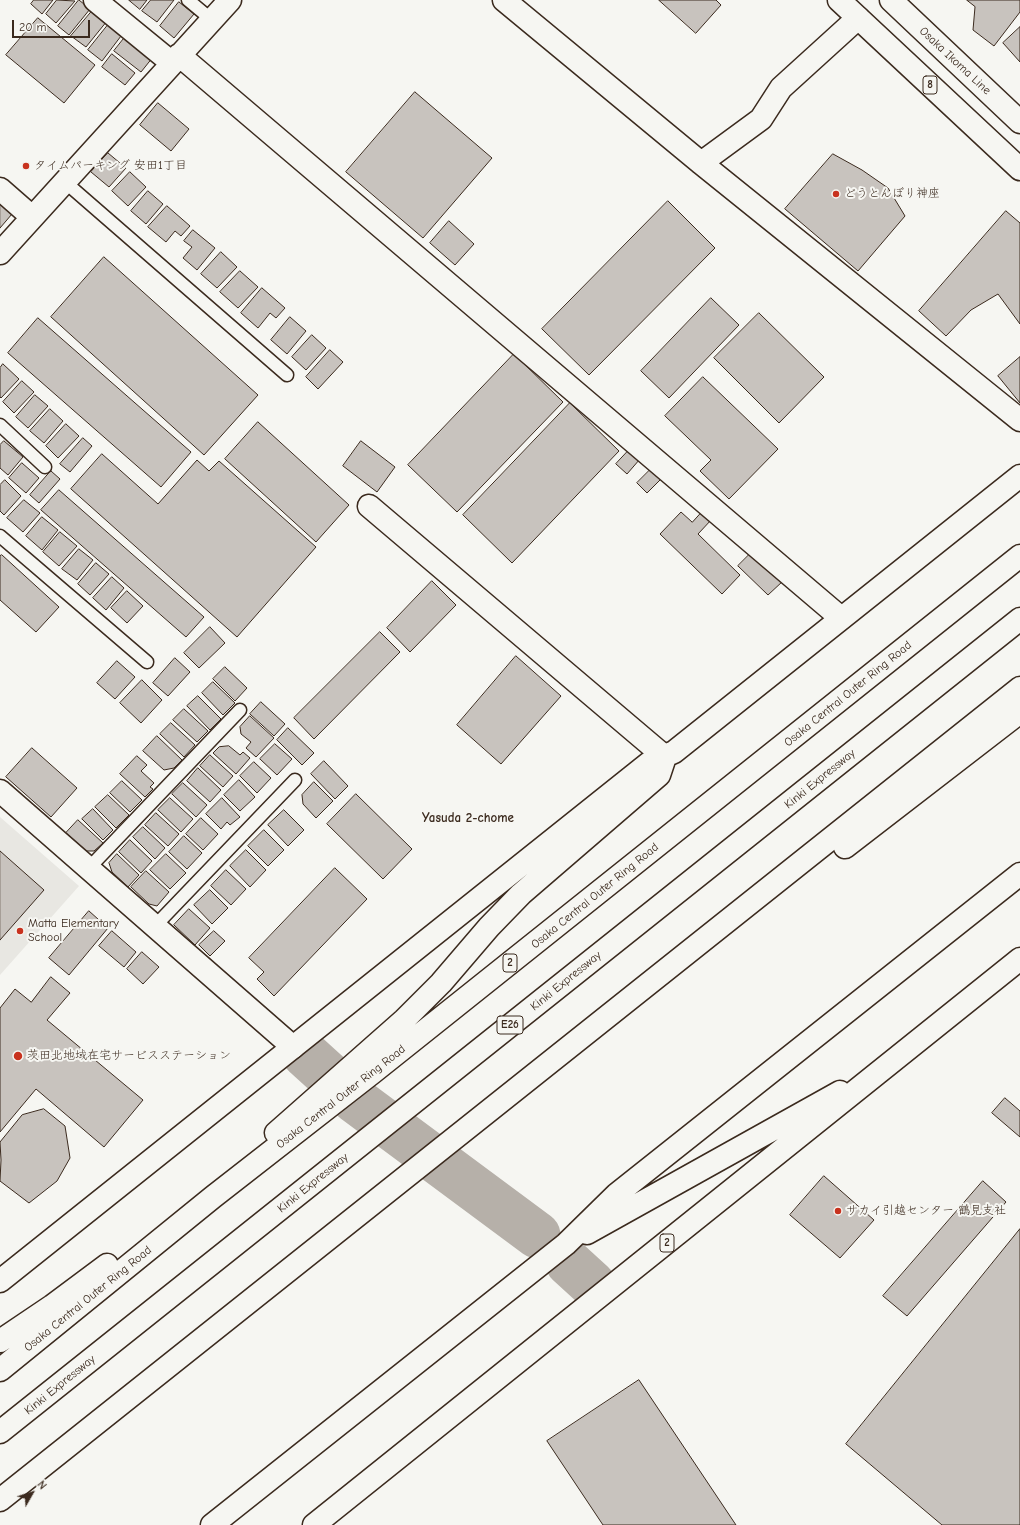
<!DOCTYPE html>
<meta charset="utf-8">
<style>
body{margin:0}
#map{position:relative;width:1020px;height:1525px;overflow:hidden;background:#f6f6f2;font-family:"Comic Neue",sans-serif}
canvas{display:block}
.north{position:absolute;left:12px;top:1473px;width:40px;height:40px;-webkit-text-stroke:3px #f6f6f2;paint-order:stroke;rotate:51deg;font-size:11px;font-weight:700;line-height:16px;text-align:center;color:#3b2a1e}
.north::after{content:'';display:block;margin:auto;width:14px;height:18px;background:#3b2a1e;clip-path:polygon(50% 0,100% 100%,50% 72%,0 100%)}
.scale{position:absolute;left:12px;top:20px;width:78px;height:18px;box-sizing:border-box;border:2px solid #3b2a1e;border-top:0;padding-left:5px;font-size:12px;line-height:14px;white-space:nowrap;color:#3b2a1e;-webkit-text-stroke:3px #f6f6f2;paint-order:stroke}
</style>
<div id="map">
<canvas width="1020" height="1525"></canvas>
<div class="north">N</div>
<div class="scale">20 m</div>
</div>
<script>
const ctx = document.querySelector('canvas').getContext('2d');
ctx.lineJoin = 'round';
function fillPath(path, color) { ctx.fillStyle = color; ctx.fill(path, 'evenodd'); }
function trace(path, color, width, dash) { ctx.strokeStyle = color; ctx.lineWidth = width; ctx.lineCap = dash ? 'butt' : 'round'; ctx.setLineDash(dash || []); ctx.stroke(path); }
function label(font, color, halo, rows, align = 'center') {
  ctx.font = font + ' "Comic Neue","Klee One",sans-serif'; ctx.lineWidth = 4; ctx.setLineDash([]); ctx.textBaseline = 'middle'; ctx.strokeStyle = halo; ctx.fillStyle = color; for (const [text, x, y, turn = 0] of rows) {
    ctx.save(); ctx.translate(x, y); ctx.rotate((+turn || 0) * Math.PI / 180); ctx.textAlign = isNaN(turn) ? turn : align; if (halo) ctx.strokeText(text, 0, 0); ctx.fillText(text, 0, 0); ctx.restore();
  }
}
fillPath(new Path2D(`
 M0,817L79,886L0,975Z`), '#e8e7e2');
trace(new Path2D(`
 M305,1054L327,1074
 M355,1100L537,1235
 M569,1263L592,1284`), '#b6b0a9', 47);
const building = new Path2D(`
 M34,0H53L42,14L31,4Z
 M57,0L75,1L56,23L46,14Z
 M79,0L90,9L69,35L58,26Z
 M129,0H147L140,9Z
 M151,0H174L157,22L142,11Z
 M659,0H716L721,5L696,33Z
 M967,0H1020V12L994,46L973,30L975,7Z
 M179,2L194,14L174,38L160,26Z
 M93,10L107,21L86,47L71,36Z
 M38,18L95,65L64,103L6,55Z
 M108,25L121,36L102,61L88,50Z
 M1020,27V62L1003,43Z
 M126,36L153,57L141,72L114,51Z
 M112,54L135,73L125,85L102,67Z
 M415,92L492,158L423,238L346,172Z
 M158,103L189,129L171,151L140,125Z
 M108,153L126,168L109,187L91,172Z
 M833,154L862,170L888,188L905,216L858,271L785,209Z
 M130,172L146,187L128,206L112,191Z
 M148,191L163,204L146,224L131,211Z
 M0,198L9,205L5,209L12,214L0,228Z
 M668,201L715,248L589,375L542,329Z
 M167,206L190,226L181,236L175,231L166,242L148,227Z
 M1006,211L1020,223V324L998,294L971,310L946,336L919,311Z
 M449,221L474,244L455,265L430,243Z
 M193,230L215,248L197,270L183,258L192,247L184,241Z
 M221,252L237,267L217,288L201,274Z
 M104,257L258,395L204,455L51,317Z
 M240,271L258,287L238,308L220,292Z
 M262,288L285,308L276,318L270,313L258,328L241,313Z
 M711,298L739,325L669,398L641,371Z
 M759,313L824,377L779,423L714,358Z
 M290,317L306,331L287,354L271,340Z
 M38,318L191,452L161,487L8,353Z
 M312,335L326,348L306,370L292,357Z
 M330,350L343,362L318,389L306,377Z
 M514,354L563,402L457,512L408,465Z
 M1020,357V403L998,376Z
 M3,364L19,379L1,398L0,397V368Z
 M703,377L778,449L729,499L700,471L711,460L665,416Z
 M22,381L34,392L14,413L3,402Z
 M35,395L48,406L28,428L16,417Z
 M570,403L619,451L512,563L463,515Z
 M50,409L63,421L44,443L30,431Z
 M258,422L349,505L316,542L225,459Z
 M66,424L79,436L58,458L46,446Z
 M83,438L92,446L70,472L60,464Z
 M4,441L23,457L8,475L0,468V445Z
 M361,441L395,467L377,492L343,466Z
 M630,449L640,459L627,474L616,464Z
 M102,454L158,504L197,460L209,471L219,461L316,547L237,637L71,489Z
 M22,463L39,478L26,493L9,478Z
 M651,469L661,479L647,493L637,483Z
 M51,471L60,479L39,503L30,495Z
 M5,480L21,496L4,515L0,511V485Z
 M59,490L204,617L186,637L41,510Z
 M24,500L40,513L23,532L7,518Z
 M703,511L712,519L698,534L740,575L722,594L660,534L681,512L692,522Z
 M42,517L58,530L42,550L26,536Z
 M60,532L77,546L59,566L43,552Z
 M79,549L93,560L77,580L62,569Z
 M753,551L783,581L768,595L738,566Z
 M2,555L59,607L36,632L0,600V556Z
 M96,563L109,574L90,595L78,584Z
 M112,577L124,588L106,610L93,598Z
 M432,581L456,605L410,652L387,628Z
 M127,591L143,606L127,623L111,608Z
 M210,627L225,643L199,668L184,653Z
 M380,632L400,652L314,739L294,718Z
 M516,656L561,696L501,764L457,725Z
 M175,658L190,672L168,696L153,683Z
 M117,661L135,677L115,699L97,683Z
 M225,667L247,688L235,701L213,679Z
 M142,680L162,700L141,723L120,703Z
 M213,682L235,703L223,715L202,693Z
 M198,696L221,719L210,730L187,706Z
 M261,702L285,724L274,736L250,714Z
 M184,709L208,731L197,742L173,720Z
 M250,716L274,738L256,757L246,748L251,742L241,734L240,727Z
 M171,723L195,745L184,757L160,734Z
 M288,728L314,753L302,765L277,740Z
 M157,736L182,760L174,768L164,770L143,751Z
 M275,744L292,759L277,775L260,759Z
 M229,746L240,755L243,752L250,758L236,774L213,753L219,747Z
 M32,748L77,788L51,817L6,777Z
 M210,755L233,776L223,787L200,766Z
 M137,756L147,765L141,771L154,783L150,787L153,789L145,797L120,774Z
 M324,761L348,786L335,799L311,774Z
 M254,762L271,778L257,793L240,776Z
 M198,768L221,790L210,802L187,781Z
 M239,780L255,797L240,811L224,795Z
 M122,781L142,800L130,812L110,793Z
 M314,782L333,801L316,818L303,804L302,795Z
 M183,783L207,805L196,817L172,794Z
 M356,794L412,849L383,879L327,824Z
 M108,795L129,815L116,828L95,807Z
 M170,798L193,819L181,832L158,810Z
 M222,798L240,817L230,825L227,822L221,829L206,814Z
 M93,809L113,830L103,840L82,819Z
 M284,810L304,830L288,846L268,825Z
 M156,813L179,834L168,846L145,825Z
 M201,818L218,834L203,850L186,834Z
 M78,820L103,843L94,851H86L66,833Z
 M143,827L165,848L155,859L133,837Z
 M264,830L284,850L268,866L248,846Z
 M184,836L202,853L187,869L169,852Z
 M130,840L152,861L141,873L119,852Z
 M246,850L266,870L250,887L230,866Z
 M0,851L44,890L0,940Z
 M117,854L139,875L128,887L112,872L109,863Z
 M166,854L186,873L170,889L150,870Z
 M335,868L367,899L274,996L257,979L264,972L249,958Z
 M226,870L246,889L231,905L211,886Z
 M146,871L169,892L157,906L149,904L131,887Z
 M210,890L228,908L212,924L194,905Z
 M189,909L210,928L195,945L174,925Z
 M89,911L108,928L69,975L49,958Z
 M112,931L136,952L124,967L99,946Z
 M214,931L225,941L210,956L199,945Z
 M142,952L159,967L143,984L127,969Z
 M51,977L70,993L47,1020L143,1100L104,1147L36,1089L0,1132V1008L15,989L31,1002Z
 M1005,1098L1020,1111V1137L992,1113Z
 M44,1109L65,1126L70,1158L57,1181L29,1203L0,1181L1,1160L0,1142L22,1115Z
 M824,1176L874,1220L840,1258L790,1215Z
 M983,1181L1006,1202L907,1316L883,1296Z
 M1020,1229V1525H942L846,1444Z
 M639,1380L736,1525H603L547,1441Z`);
fillPath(building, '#c8c3be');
trace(building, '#3b2a1e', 1);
const lane = new Path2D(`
 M188,0L212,20
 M65,182L287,375
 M0,425L45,467
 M0,536L147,662
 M89,868L240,710
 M155,926L295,780`);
const street = new Path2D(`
 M95,0L172,63
 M504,0L701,163L1020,420
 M179,55L841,618
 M701,163L761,119L781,88L858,18
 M0,189L32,217
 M0,253L230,0
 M369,506L665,757
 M0,791L293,1047`);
const primary = new Path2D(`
 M839,0L1020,169
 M891,0L1020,122
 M276,1133L404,1020L441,983L489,927L521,894L659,775L665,757
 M587,1233L840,1092
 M0,1281L649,763L674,752L1020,476
 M0,1341L52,1306L107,1265
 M0,1370L213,1197L372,1073L1020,556
 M212,1525L566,1244L617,1194L1020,874
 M314,1525L1020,959`);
const highway = new Path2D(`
 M845,847L1020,712
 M0,1432L1020,619
 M0,1500L1020,688`);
trace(lane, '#3b2a1e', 15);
trace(street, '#3b2a1e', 25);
trace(primary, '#3b2a1e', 25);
trace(highway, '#3b2a1e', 25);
trace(lane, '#f6f6f2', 12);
trace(street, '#f6f6f2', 22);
trace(primary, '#f6f6f2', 22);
trace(highway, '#f6f6f2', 22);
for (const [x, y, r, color] of [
 [26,166,4,"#c8321e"],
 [836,194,4,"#c8321e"],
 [20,931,4,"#c8321e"],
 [18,1056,5,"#c8321e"],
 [838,1211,4,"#c8321e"]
]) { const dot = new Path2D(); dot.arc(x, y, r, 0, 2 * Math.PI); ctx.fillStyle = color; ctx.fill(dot); trace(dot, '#f6f6f2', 1.5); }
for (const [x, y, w] of [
 [930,85,14],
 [510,963,14],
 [510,1025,26],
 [667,1243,14]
]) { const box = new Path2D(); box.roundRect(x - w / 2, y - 9, w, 18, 3); ctx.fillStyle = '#f6f6f2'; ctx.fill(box); trace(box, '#3b2a1e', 1); }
label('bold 11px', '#3b2a1e', null, [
 ["8",930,85],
 ["2",510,963],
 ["E26",510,1025],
 ["2",667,1243]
]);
label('12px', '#3b2a1e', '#f6f6f2', [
 ["Osaka Ikoma Line",955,61,43],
 ["Osaka Central Outer Ring Road",848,694,-39],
 ["Kinki Expressway",820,779,-39],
 ["Osaka Central Outer Ring Road",595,896,-39],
 ["Kinki Expressway",566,981,-39],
 ["Osaka Central Outer Ring Road",341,1097,-38],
 ["Kinki Expressway",313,1183,-39],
 ["Osaka Central Outer Ring Road",88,1299,-39],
 ["Kinki Expressway",60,1385,-39]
]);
label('12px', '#3b2a1e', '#f6f6f2', [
 ["タイムパーキング 安田1丁目",34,166],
 ["どうとんぼり神座",844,194],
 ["Matta Elementary",28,924],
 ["School",28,938],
 ["茨田北地域在宅サービスステーション",27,1056],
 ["サカイ引越センター 鶴見支社",846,1211]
], 'left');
label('bold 13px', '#3b2a1e', '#f6f6f2', [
 ["Yasuda 2-chome",468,818]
]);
</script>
